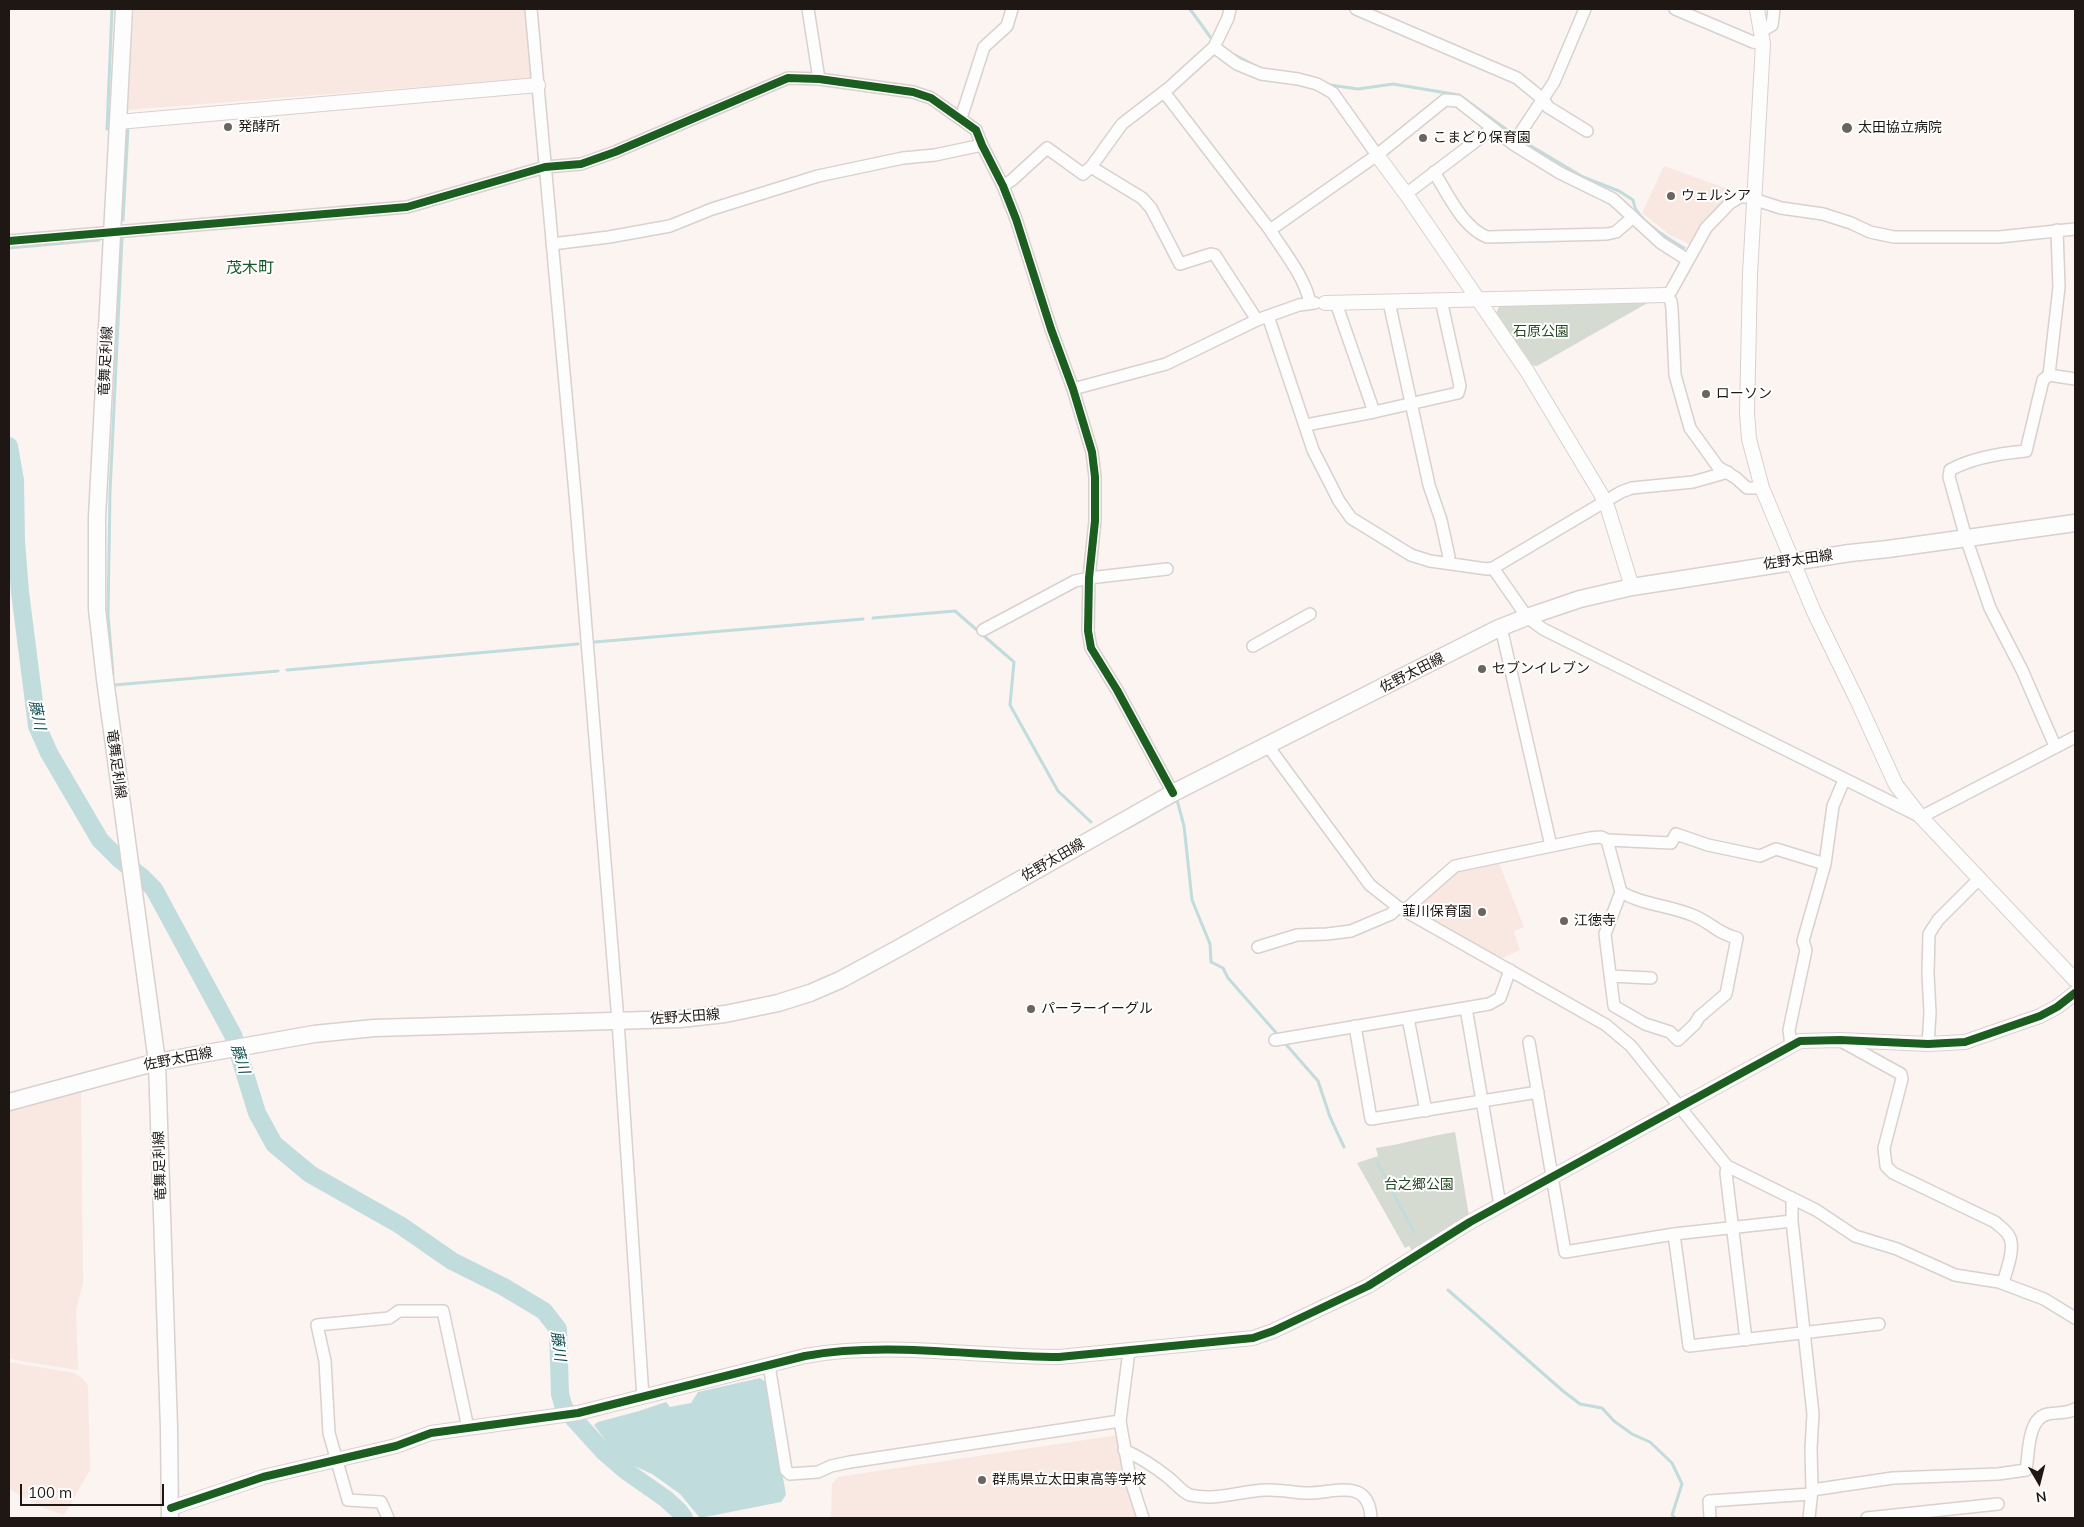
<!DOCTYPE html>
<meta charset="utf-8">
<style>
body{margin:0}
#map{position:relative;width:2084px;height:1527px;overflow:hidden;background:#fbf4f1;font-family:Mulish,sans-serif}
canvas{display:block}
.frame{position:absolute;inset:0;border:10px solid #1e1714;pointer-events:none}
.north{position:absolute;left:2014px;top:1457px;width:50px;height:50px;-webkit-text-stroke:4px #fff;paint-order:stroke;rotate:172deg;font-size:14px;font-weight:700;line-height:20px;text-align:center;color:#1e1714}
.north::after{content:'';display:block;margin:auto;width:18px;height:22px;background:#1e1714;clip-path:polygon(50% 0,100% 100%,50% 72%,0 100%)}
.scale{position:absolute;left:20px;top:1484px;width:144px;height:22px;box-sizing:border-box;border:2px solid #1e1714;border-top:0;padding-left:6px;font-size:15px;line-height:18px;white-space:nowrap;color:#1e1714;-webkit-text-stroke:4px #fff;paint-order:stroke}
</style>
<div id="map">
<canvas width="2084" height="1527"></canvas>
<div class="frame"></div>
<div class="north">N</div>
<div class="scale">100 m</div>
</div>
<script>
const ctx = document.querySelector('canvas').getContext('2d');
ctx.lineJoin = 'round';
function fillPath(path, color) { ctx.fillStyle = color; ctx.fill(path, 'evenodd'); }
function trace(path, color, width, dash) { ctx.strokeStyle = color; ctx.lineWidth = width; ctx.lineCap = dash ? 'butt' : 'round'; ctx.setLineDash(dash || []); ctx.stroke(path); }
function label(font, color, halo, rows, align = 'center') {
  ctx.font = font + ' Mulish,"Noto Sans JP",sans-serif'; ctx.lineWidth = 4; ctx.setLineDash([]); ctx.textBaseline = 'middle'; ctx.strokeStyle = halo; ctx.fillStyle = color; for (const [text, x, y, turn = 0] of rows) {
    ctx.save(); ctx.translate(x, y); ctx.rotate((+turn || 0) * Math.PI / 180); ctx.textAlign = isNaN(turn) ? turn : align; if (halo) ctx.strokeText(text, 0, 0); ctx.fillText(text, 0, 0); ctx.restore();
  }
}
fillPath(new Path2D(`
 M134,9H525L531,78L128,110Z
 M1664,166L1734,191L1689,244L1670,235L1642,213Z
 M1498,860L1524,927L1514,931L1520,950L1500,959L1415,909L1414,906L1458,869Z
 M81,1090L83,1283L76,1310L78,1370L9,1359V1108Z
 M9,1362L74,1373L83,1379L88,1386L90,1470L64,1515L41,1507L9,1489Z
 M1118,1435L1140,1518H831L832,1484L838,1477Z`), '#f8e8e1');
fillPath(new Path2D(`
 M1651,301L1537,366L1530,365L1496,313L1500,305Z
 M1455,1132L1469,1216L1412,1251L1409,1246L1405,1248L1357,1163L1378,1156L1376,1148C1403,1144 1428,1136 1455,1132Z`), '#d6dbd1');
fillPath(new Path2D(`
 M760,1378L767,1383L786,1495L781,1502L700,1518L680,1494L652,1474L632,1465L609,1445L594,1425L598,1422L639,1411L666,1402L670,1407L691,1403L698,1392Z`), '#c1dcdd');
trace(new Path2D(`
 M1190,9L1211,38
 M1231,53L1252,64
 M1330,85L1358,89L1393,84L1459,95L1514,135
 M107,129L112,9
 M1521,140L1583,177L1619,191L1633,200C1634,204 1635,209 1637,211C1645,224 1671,241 1684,248
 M123,220L128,128
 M9,248L99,240
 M873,618L955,611L1014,662L1010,705L1058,791L1091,822
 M595,642L863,619
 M287,670L578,644
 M113,674L108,615L110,492L122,238
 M114,685L278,671
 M1128,828L1177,800L1184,826L1192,900L1210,944L1211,962L1223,968L1228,978L1279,1036
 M1283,1041L1318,1081L1330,1117L1344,1147
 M1377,1162L1414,1232
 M1448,1290L1563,1391L1580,1404L1602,1408L1614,1421L1632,1434L1650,1442L1672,1463L1682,1484L1672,1515L1675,1518
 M581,1429L587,1428
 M613,1459L622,1452`), '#c1dcdd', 3);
trace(new Path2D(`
 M9,446L15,480L16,541L20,592L37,726L49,753L100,840L119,859L142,877L154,889L233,1035L257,1113L274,1144L310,1174L400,1225L452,1261L504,1287L544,1311L558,1329L560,1394L564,1408L604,1452L626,1471L666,1499L679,1511L684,1518`), '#c1dcdd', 18);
const minor = new Path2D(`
 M531,9L576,505L618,1021L643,1397
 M808,9L819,79
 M1356,9L1517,78L1544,100L1548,107L1587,131
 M1675,9L1753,42L1763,44
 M1762,31L1772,25L1774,9
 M1214,47L1237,64L1261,74L1298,79L1317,84L1333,93L1377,155
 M1164,92L1270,230
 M961,118L984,47L1007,26L1012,9
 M1513,144L1554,82L1585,9
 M1091,167L1142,198L1151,208L1180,264L1211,254L1215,255L1257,320
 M1434,172C1448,194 1462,227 1487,237L1607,234L1616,232L1632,218
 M1003,186L1012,180L1047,148L1083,174L1091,167L1122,124L1170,87L1214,47L1228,18L1230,9
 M1406,194L1493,128
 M9,241L407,207L545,167L581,164L615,152L788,78L819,79L913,92L931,98L976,130L982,145L1003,186L1016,219L1051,329L1073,389L1092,452L1095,477V521L1089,578L1088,631L1091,648L1117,690L1173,793
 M552,244L609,237L670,226L712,209L818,176L903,158L935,155L982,145
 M1389,302L1429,485L1441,520L1449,557L1448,563
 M1310,303C1305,277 1284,252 1270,230L1377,155L1445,100L1458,101L1513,144L1560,173L1613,199L1661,243L1688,260
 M1336,303L1374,412
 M1268,316L1313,450L1339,501L1351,518L1411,555L1430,561L1487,569L1493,568L1621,492L1632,488L1693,482L1728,472
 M2049,375L2075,379
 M1073,389L1166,364L1257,320L1299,305L1315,303
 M1306,425L1374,412L1458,393L1460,386L1441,300
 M1762,488H1747L1736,478L1718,467L1690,428L1675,375L1672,309L1671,301L1666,295L1671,291L1706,228L1730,203L1740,197H1747L1781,208L1823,214L1851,223L1870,232L1894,237H1999L2075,229
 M1493,568L1527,617L1543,629L1921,817L2075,737
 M1499,628L1503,636L1551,846
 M983,630L1075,581L1089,578L1167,569
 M1253,646L1310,614
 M1268,746L1370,885L1398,907L1606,1025L1631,1046L1727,1166L1816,1210L1855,1236L1897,1249L1955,1275L1999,1282L2044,1299L2075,1318
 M2055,746L2022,670L1990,608L1966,538L1949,477L1950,470C1972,458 2002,453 2026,451L2043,380L2049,375L2059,287L2057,230
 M1607,840L1671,843L1676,834L1708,845L1760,856L1776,849L1825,864
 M1405,910L1455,866L1590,838L1601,837L1607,840L1621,892L1605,934L1614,1006L1645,1024L1670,1032L1678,1040L1695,1024L1699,1017L1726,994L1737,938C1718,934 1709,921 1692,915C1668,905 1643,905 1621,892
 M1258,947L1297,935L1327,934L1351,931L1391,914L1398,907
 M1610,976L1651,978
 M1466,1008L1500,1205
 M1408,1018L1426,1111
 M1355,1026L1371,1119L1538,1092
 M1275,1040L1489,1004L1500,998L1510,970
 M1841,1041L1901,1074L1902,1079L1884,1148L1886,1166L1893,1173L1995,1222C1999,1226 2006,1230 2009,1236C2016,1248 2006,1271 2003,1283
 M1529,1042L1565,1252L1674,1234L1792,1221
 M1928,1044L1930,1013L1928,973L1929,934L1938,920L1980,878
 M1791,1045L1789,1030L1806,950L1803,941L1825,864L1833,806L1844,780
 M1727,1166L1726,1173L1746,1340
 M1792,1198V1221L1813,1414L1811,1448L1812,1490L1809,1518
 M1674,1234L1689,1346L1879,1324
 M1129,1351L1120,1421L1130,1478L1143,1518
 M769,1365L786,1470L790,1474L818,1472L831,1466L850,1462L1120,1421
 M1124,1450C1140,1457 1155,1467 1169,1478C1175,1483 1183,1493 1190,1495C1215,1501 1241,1491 1266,1490C1281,1489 1294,1493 1308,1493C1334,1493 1369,1477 1371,1518
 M1812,1490L1893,1478L1998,1474L2026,1470C2029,1454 2027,1418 2048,1414C2057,1412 2067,1414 2075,1409
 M388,1518L381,1502L348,1500L329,1433L325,1361L317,1325L389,1318L399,1311H443L468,1428
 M1710,1518L1709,1501L1811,1494
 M1867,1518L1998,1504`);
const tertiary = new Path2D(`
 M1757,9L1763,44L1750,274L1747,413L1749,439L1762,488L1814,612L1858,702L1896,785L1921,817L2075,980
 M118,122L538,85
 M1377,155L1406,194L1527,371L1601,494L1608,509L1632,587
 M1325,303L1666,295
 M171,1508L263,1477L396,1446L431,1433L578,1413L805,1356C889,1341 975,1357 1059,1357L1253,1338L1273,1331L1368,1286L1470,1222L1800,1041L1840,1040L1928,1044L1965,1042L2040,1016L2057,1007L2075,993`);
const secondary = new Path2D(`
 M124,9L97,517V609L105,679L157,1062L169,1428L170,1518
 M9,1102L157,1062L314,1034L374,1028L680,1019L725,1014L778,1003L810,993L840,980L899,948L1173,793L1499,628L1527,617L1580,599L1632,587L1850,553L1888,549L2075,523`);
trace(minor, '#d8d1ce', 14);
trace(tertiary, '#d8d1ce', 16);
trace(secondary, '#d8d1ce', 19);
trace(minor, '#fefdfd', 11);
trace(tertiary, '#fefdfd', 14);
trace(secondary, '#fefdfd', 16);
trace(new Path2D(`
 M9,241L407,207L545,167L581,164L615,152L788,78L819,79L913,92L931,98L976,130L982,145L1003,186L1016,219L1051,329L1073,389L1092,452L1095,477V521L1089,578L1088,631L1091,648L1117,690L1173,793
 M171,1508L263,1477L396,1446L431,1433L578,1413L805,1356C889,1341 975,1357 1059,1357L1253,1338L1273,1331L1368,1286L1470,1222L1800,1041L1840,1040L1928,1044L1965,1042L2040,1016L2057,1007L2075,993`), '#1b5e20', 8);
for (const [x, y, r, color] of [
 [228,127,5,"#6b6461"],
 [1847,128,6,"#6b6461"],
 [1423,138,5,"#6b6461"],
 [1671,196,5,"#6b6461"],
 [1706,394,5,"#6b6461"],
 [1482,669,5,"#6b6461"],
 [1482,912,5,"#6b6461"],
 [1564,921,5,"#6b6461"],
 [1031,1009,5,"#6b6461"],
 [982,1480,5,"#6b6461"]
]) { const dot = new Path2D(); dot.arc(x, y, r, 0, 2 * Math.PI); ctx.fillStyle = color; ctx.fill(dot); trace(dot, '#fff', 2); }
label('14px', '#1e1714', '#fff', [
 ["発酵所",238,127],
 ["太田協立病院",1858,128],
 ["こまどり保育園",1433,138],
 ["ウェルシア",1681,196],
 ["ローソン",1716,394],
 ["セブンイレブン",1492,669],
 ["韮川保育園",1472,912,"right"],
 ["江徳寺",1574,921],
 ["パーラーイーグル",1041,1009],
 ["群馬県立太田東高等学校",992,1480]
], 'left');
label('14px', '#264822', '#fff', [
 ["石原公園",1541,332],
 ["台之郷公園",1419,1185]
]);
label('14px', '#1e1714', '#fff', [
 ["竜舞足利線",106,361,-87],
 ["佐野太田線",1798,560,-8],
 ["佐野太田線",1412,673,-27],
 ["竜舞足利線",116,764,82],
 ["佐野太田線",1053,860,-30],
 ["佐野太田線",685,1017,-4],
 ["佐野太田線",178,1059,-11],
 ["竜舞足利線",160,1166,-92]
]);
label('italic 15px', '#104d50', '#fff', [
 ["藤川",37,715,78],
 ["藤川",240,1059,73],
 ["藤川",558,1346,82]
]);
label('16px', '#16592b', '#fff', [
 ["茂木町",250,268]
]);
</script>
